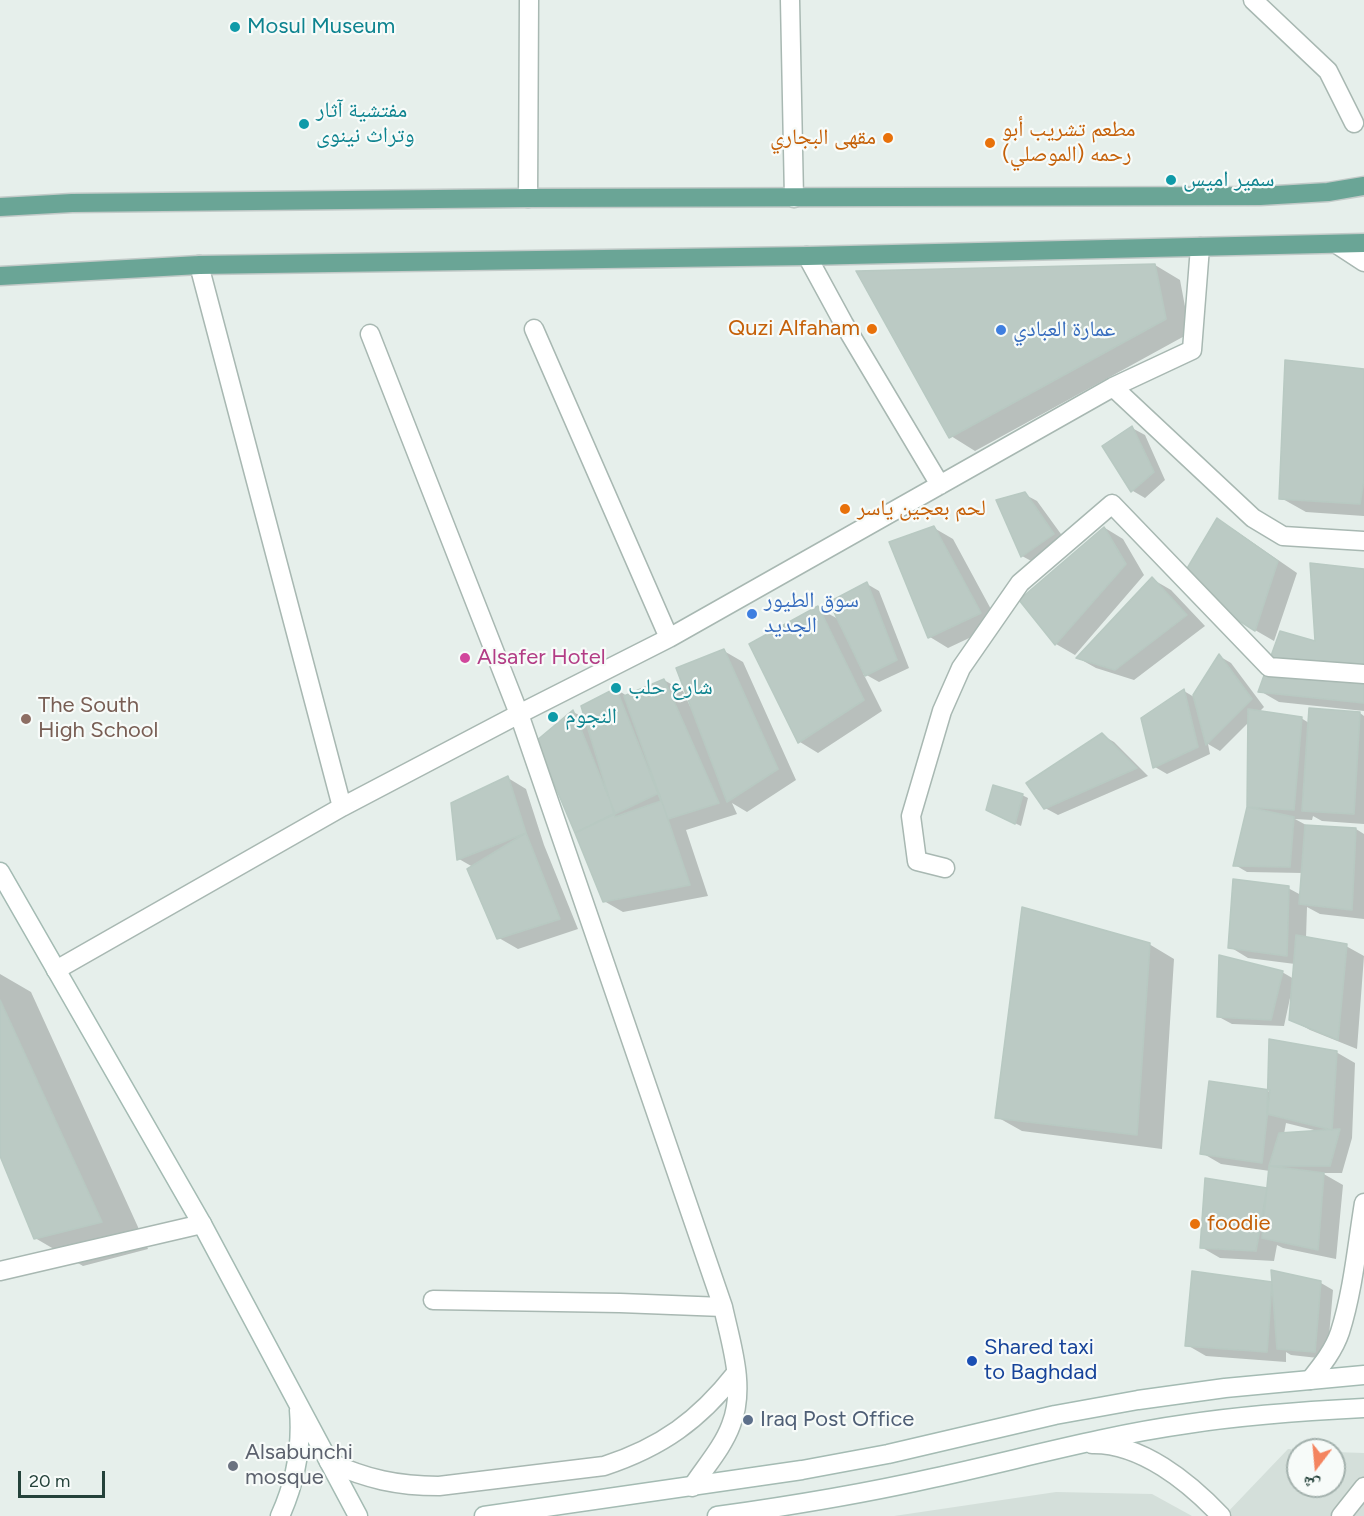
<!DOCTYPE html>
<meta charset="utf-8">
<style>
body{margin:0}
#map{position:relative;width:1364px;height:1516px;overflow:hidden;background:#e6efeb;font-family:Figtree,"Noto Naskh Arabic",sans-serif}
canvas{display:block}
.north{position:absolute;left:1286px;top:1438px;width:60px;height:60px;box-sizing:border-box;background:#f7fbf9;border:2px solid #a3b1ad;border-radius:50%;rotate:196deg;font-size:16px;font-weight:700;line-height:24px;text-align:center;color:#24423a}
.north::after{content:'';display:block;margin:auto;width:21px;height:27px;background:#f4845f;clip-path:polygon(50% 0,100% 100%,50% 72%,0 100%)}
.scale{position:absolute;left:18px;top:1471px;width:87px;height:27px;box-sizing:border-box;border:3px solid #24423a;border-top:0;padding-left:8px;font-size:18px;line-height:21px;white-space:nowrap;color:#24423a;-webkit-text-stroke:4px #f7fbf9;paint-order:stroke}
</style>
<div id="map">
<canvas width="1364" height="1516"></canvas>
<div class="north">ش</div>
<div class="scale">20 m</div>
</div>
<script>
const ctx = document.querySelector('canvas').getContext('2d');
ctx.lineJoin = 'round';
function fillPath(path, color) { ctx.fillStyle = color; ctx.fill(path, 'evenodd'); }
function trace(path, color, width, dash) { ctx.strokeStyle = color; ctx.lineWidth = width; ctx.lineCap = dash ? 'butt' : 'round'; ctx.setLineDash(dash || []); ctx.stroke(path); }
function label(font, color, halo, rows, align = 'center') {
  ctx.font = font + ' Figtree,"Noto Naskh Arabic",sans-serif'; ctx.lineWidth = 4.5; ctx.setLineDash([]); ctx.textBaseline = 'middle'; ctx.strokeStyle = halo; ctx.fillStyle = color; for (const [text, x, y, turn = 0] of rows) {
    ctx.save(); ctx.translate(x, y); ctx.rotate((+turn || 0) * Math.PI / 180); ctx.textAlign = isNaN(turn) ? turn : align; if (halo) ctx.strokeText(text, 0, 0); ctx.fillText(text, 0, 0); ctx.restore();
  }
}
fillPath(new Path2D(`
 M1288,1449L1300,1450H1298V1486H1334V1452L1364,1453V1516H1224Z
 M1056,1492L1152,1494L1192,1516H894Z`), '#d4dfda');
fillPath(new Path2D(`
 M1155,265L1180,280L1190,333L975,451L951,436Z
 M1364,371V516L1306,512L1281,498Z
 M1132,428L1145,435L1165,480L1145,498L1133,491L1104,446Z
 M1024,494L1037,501L1066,541L1035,563L1022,556Z
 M1217,520L1236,531L1297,573L1274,641L1255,630Z
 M934,528L953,539L999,624L948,648L930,637Z
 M1105,528L1123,539L1144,575L1075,655L1056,644Z
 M1364,570V711L1279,702L1260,691L1317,643Z
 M1152,579L1171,590L1205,626L1134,680L1096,668L1078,658Z
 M867,584L879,591L909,668L879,682L863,673L882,711L818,753L800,742L818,608L840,620Z
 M724,651L743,662L796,780L747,812L732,803L737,814L686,830L708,896L623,912L604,901L538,741L573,712L587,719L616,689L627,696L664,680L683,691L690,706L692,705Z
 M1219,656L1231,663L1264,707L1259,712L1301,718L1309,723L1310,709L1360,713L1364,716V824L1322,821L1313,816L1312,820L1295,819L1306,825L1356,829L1364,834V919L1320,914L1307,907L1306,938L1346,946L1364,956L1357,1049L1310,1030L1290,1019L1292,998H1290L1284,1026L1232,1024L1219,1017L1282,972L1294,979L1295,964L1248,958L1230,947L1288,888L1301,895L1303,873L1247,872L1235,865L1249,808L1250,721L1220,751L1208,744L1210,754L1167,774L1155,767L1143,718L1184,691L1194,697Z
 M1102,735L1114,742L1148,776L1058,815L1045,808Z
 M508,778L526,789L544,845L578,929L518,949L499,938L473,867L459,859Z
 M1022,795L1028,798L1021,826L994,813Z
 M1149,944L1174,959L1162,1149L1022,1131L997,1117Z
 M0,974L31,992L148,1249L83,1266L35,1238L0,1152Z
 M1336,1052L1355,1063L1352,1138L1342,1173H1322L1343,1185L1336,1259L1283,1248L1277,1245L1274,1261L1220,1258L1201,1247L1206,1179L1268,1190L1270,1171L1221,1164L1202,1153L1269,1091ZM1286,1123L1318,1131L1284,1134Z
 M1321,1283L1333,1290L1327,1359L1291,1355L1286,1352V1362L1206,1356L1187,1345L1271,1284Z`), '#0003');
const building = new Path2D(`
 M1155,264L1166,319L949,438L856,271Z
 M1285,360L1364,369V479L1360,504L1279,499Z
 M1132,426L1154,472L1131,492L1102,446Z
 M1025,492L1054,534L1021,557L996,500Z
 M1217,518L1278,561L1255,631L1179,582Z
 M934,526L981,613L928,638L889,542Z
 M1104,527L1126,564L1055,645L1019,600Z
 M1310,563L1364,569V703L1258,692L1280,631L1315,641Z
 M1152,577L1187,615L1115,670L1076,658Z
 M867,582L897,660L865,676L829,602Z
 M818,606L864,700L798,743L749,644Z
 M724,649L778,769L727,802L676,668Z
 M1219,654L1252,699L1206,745L1193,695Z
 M664,679L719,803L668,819L624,696Z
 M616,688L661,801L615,817L581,706Z
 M1184,689L1198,747L1153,768L1141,718Z
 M1309,708L1360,712L1354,814L1302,811Z
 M1248,709L1302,717L1294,810L1247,807Z
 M573,710L615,813L575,833L536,741Z
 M1102,733L1137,768L1044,809L1026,783Z
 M508,776L526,833L457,860L451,803Z
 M993,785L1023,794L1015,824L986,810Z
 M659,793L690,885L603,902L575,833Z
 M1247,807L1294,817L1290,867L1233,866Z
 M1305,825L1356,828L1352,910L1299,904Z
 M526,833L560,919L497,939L467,869Z
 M1233,879L1289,886L1287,956L1228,948Z
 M1022,907L1150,943L1137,1135L995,1118Z
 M1296,935L1347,944L1338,1040L1289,1020Z
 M1219,955L1283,971L1271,1020L1217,1017Z
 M0,1000L102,1222L34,1239L0,1156Z
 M1269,1039L1337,1051L1332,1130L1267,1114Z
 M1209,1081L1270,1090L1262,1163L1200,1154Z
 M1340,1129L1330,1166H1269L1279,1133Z
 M1269,1166L1324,1173L1318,1250L1262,1238Z
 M1205,1178L1267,1188L1256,1251L1200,1248Z
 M1271,1270L1321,1281L1315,1352L1277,1349Z
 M1192,1271L1272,1282L1267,1352L1185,1346Z`);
fillPath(building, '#bbcac4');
trace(building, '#b8c9c2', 1.5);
const minor = new Path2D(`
 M790,0L794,198
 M1253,0L1328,71L1354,123
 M528,198L529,0
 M1338,245L1364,262
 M807,256L844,324L940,485
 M199,265L342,807
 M534,329L669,638
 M370,334L519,714L723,1307C731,1344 746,1387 731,1425C723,1447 705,1467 692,1487
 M1113,387L1253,518L1283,536L1364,541
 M945,868L917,861L911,816L942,711L961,668L1020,583L1112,504L1269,667L1364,674
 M56,970L342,807L519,714L669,638L1113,387L1192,350L1200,247
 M0,1271L202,1224
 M433,1300L620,1303L723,1307
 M1310,1380C1322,1365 1334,1350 1340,1332C1353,1291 1357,1246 1364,1203
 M1092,1444C1141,1443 1189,1482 1221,1516
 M329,1462C367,1479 397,1486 439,1486L604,1466C662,1447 699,1420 736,1373
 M1341,1516L1364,1487`);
const secondary = new Path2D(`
 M0,872L202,1224L358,1516
 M280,1516C295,1483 302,1446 299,1410
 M484,1516L802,1470L888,1454L1055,1415L1138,1400L1225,1388L1364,1375
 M717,1516C789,1506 862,1494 933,1478C1017,1460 1101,1436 1187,1424C1245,1415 1305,1411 1364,1408`);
const primary = new Path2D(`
 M0,207L72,203L528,198L1260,196L1328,192L1364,186
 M0,276L199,265L807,256L1364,243`);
trace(minor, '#a8b8b2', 21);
trace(secondary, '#a4bbb3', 21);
trace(primary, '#c2cac8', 21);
trace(minor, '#fff', 18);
trace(secondary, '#fff', 18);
trace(primary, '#6aa596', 18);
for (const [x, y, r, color] of [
 [235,27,6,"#0f9aa8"],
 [304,124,6,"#0f9aa8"],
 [888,138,6,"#e8710a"],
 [990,143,6,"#e8710a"],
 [1171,180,6,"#0f9aa8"],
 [872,329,6,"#e8710a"],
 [1001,330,6,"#3f7fe0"],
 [845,509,6,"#e8710a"],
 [752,614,6,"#3f7fe0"],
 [465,658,6,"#d1479c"],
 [616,688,6,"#0f9aa8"],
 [553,717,6,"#0f9aa8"],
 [26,719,6,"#8d6e63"],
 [1195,1224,6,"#e8710a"],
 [972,1361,6,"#1a4fb4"],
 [748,1420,6,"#5c6f8a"],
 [233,1466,6,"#6b7280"]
]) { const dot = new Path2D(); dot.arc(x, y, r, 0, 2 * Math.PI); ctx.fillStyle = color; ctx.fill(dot); trace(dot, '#f7fbf9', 2); }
label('22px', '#0d838f', '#f7fbf9', [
 ["Mosul Museum",247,27],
 ["مفتشية آثار",316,111],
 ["وتراث نينوى",316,136],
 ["سمير اميس",1183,180],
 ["شارع حلب",628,688],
 ["النجوم",565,717]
], 'left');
label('22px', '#c56008', '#f7fbf9', [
 ["مطعم تشريب أبو",1002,130],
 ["رحمه (الموصلي)",1002,155],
 ["مقهى البجاري",876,138,"right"],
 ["Quzi Alfaham",860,329,"right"],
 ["لحم بعجين ياسر",857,509],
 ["foodie",1207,1224]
], 'left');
label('22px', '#366cbe', '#f7fbf9', [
 ["عمارة العبادي",1013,330],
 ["سوق الطيور",764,601],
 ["الجديد",764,626]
], 'left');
label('22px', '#b23c85', '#f7fbf9', [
 ["Alsafer Hotel",477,658]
], 'left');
label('22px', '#785e54', '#f7fbf9', [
 ["The South",38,706],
 ["High School",38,731]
], 'left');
label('22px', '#164399', '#f7fbf9', [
 ["Shared taxi",984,1348],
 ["to Baghdad",984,1373]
], 'left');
label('22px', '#4e5e75', '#f7fbf9', [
 ["Iraq Post Office",760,1420]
], 'left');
label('22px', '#5b616d', '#f7fbf9', [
 ["Alsabunchi",245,1453],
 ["mosque",245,1478]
], 'left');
</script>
